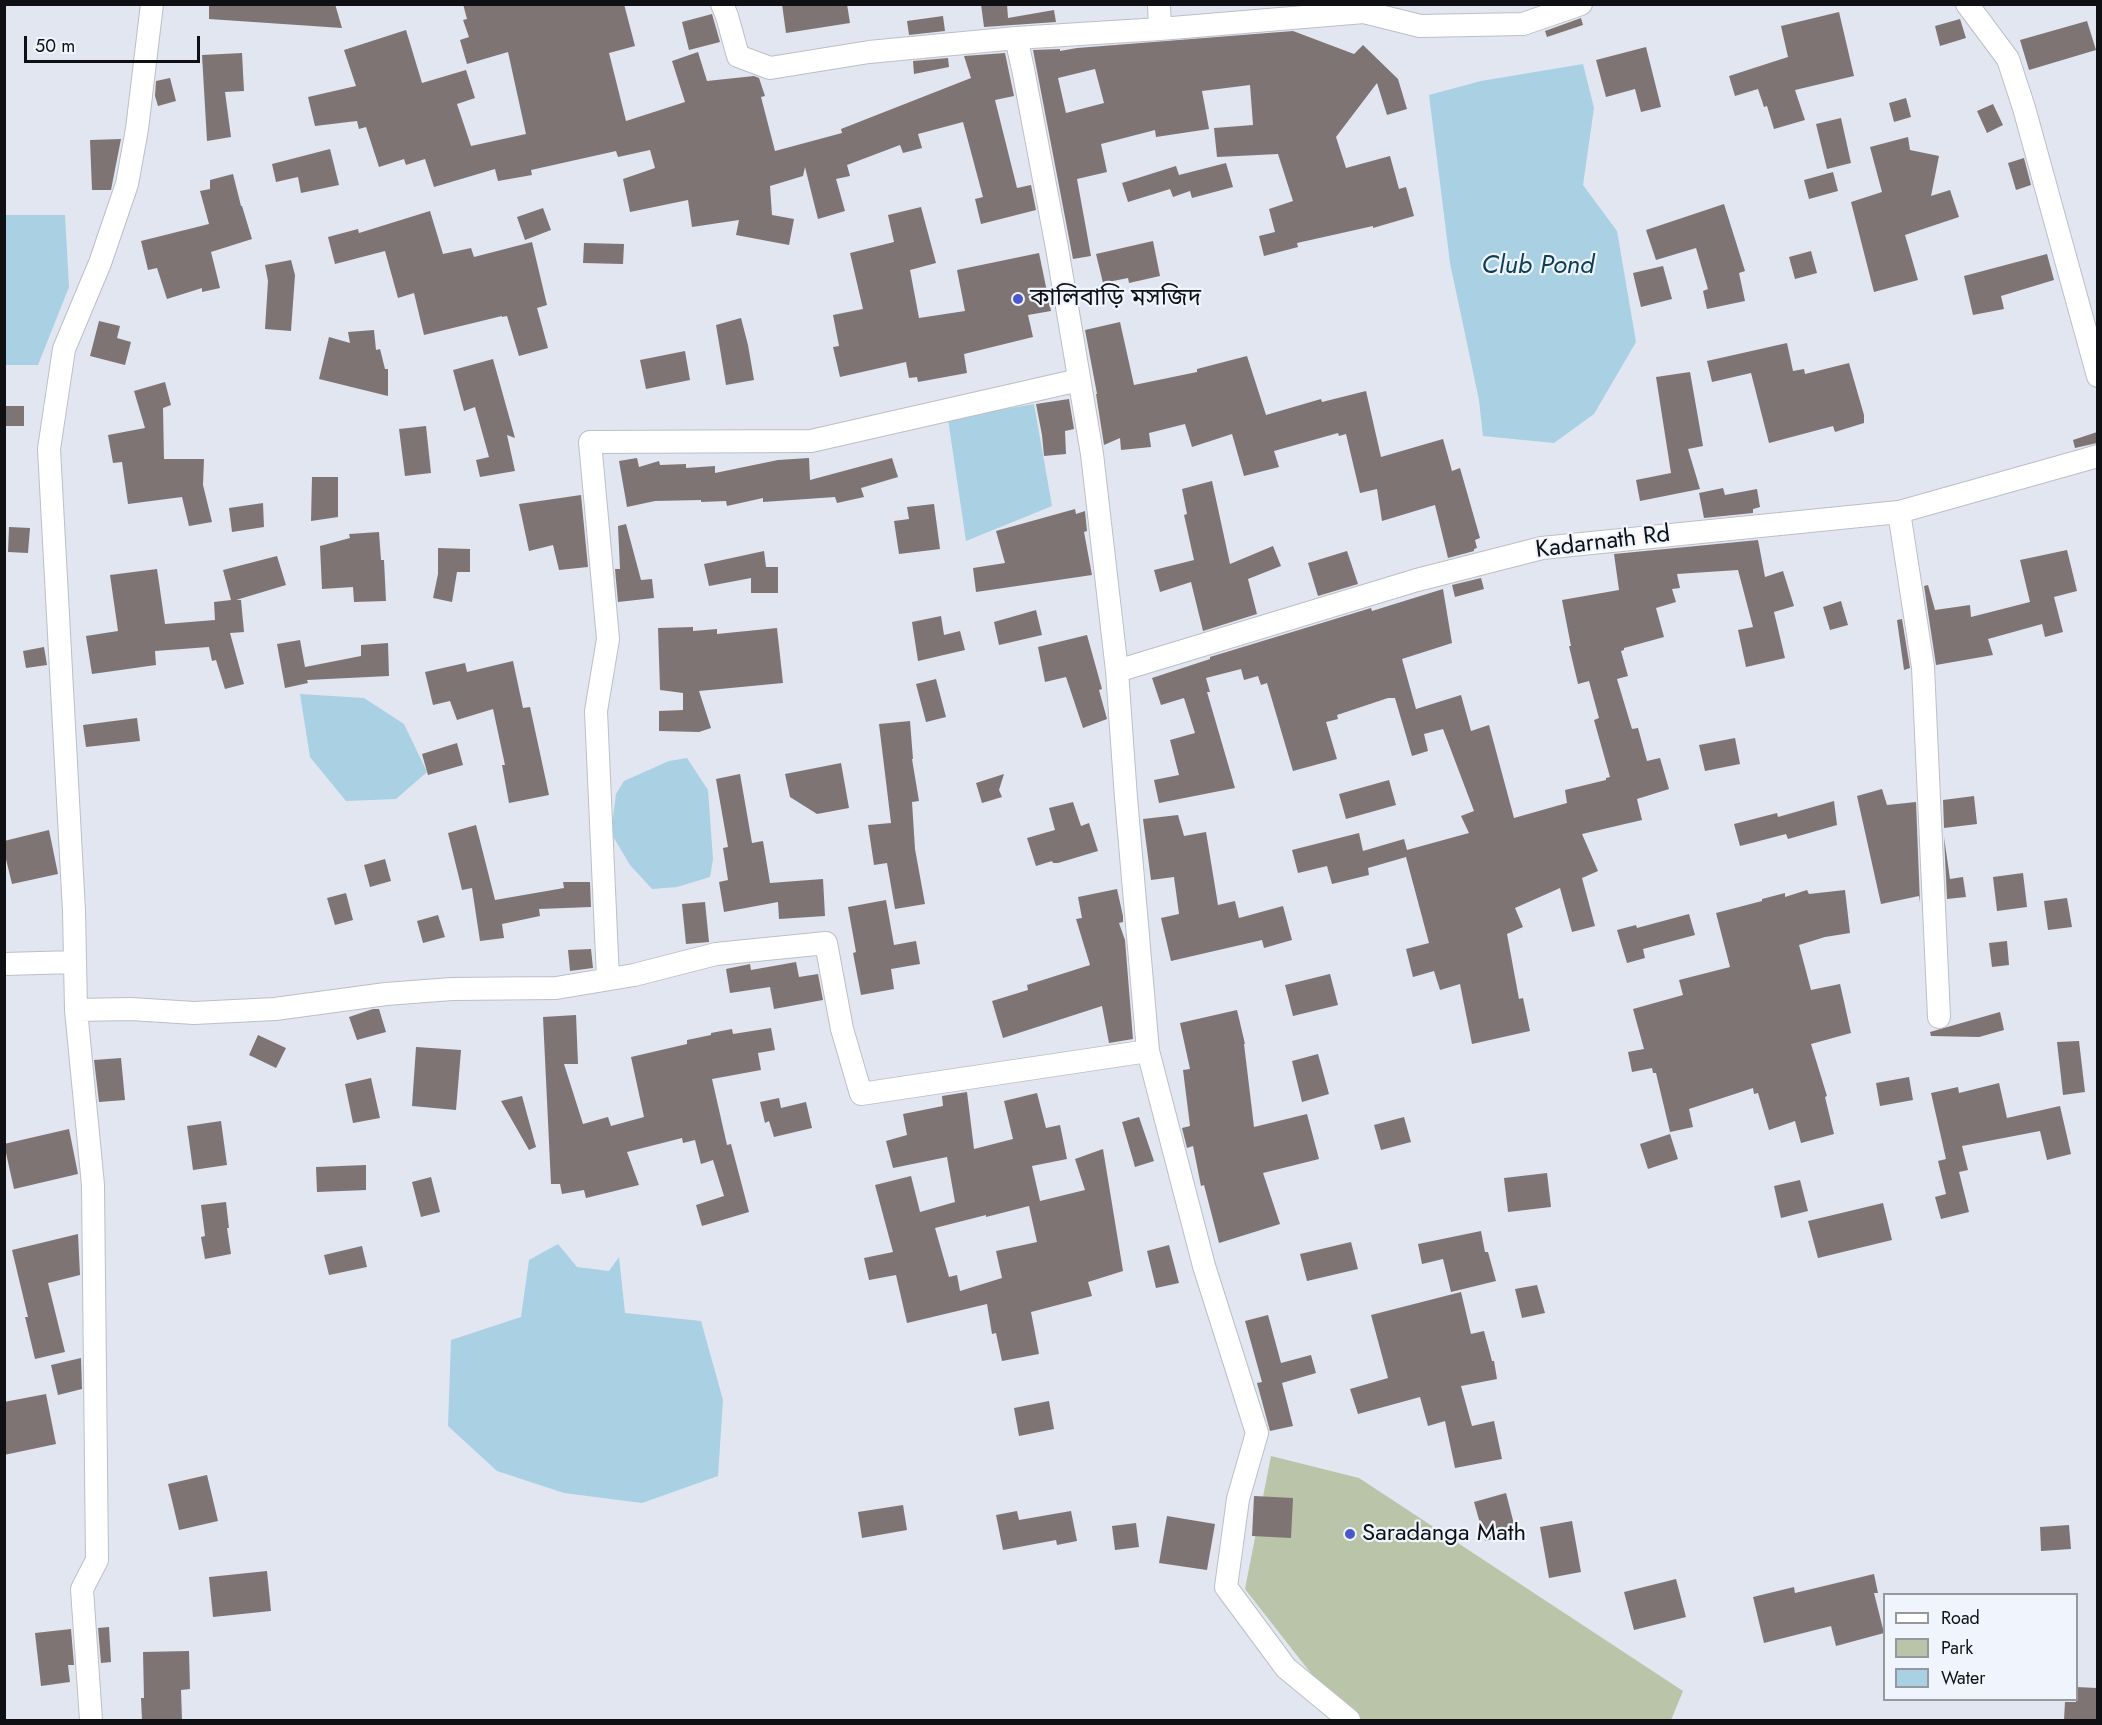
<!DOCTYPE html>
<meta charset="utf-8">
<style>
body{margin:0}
#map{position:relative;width:2102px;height:1725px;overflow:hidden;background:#e1e6f0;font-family:Jost,sans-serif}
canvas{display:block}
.frame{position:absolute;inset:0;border:6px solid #0f1013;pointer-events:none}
.legend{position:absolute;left:1883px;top:1593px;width:195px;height:108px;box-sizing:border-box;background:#eff4fd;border:2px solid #95999f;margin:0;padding:8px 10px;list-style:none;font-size:18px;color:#0f1013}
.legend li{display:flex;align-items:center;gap:12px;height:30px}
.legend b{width:30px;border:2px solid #95999f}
.scale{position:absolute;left:24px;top:36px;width:176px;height:27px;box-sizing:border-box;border:3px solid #0f1013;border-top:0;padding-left:8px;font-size:18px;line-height:21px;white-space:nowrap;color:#0f1013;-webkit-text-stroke:4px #eff4fd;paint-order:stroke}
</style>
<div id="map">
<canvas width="2102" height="1725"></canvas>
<div class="frame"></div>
<ul class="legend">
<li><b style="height:8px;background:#fff"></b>Road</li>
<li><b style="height:16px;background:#bac4a9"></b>Park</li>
<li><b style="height:16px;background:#aad0e3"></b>Water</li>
</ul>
<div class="scale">50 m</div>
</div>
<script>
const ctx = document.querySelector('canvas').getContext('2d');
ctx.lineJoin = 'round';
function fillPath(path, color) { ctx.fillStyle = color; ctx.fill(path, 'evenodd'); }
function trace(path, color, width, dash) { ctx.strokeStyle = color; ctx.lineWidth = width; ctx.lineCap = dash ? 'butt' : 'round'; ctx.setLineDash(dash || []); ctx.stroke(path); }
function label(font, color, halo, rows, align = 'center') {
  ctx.font = font + ' Jost,"Noto Sans Bengali",sans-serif'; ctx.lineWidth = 4.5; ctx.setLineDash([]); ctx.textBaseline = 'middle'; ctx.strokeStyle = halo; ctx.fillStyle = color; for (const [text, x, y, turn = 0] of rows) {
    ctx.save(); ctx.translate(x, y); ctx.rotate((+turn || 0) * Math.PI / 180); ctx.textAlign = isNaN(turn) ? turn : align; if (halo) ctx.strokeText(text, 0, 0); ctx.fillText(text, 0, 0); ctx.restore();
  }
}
fillPath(new Path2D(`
 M1271,1456L1359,1478L1683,1691L1671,1720H1359L1324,1690L1245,1589Z`), '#bac4a9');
fillPath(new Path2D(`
 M1583,64L1594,108L1583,185L1617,231L1636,342L1594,414L1554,443L1483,436L1479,400L1450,263L1429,95L1481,81Z
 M5,215H65L69,287L38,365H5Z
 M1034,404L1052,506L966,541L948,419Z
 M300,694L364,698L404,724L427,772L396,799L346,801L310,757Z
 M687,758L708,790L713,859L710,877L677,887L652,889L630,865L611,833L616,794L624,781L669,761Z
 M558,1244L577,1267L609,1271L619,1257L625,1313L701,1321L723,1400L718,1476L642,1503L564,1493L497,1471L448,1426L451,1340L521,1317L529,1260Z`), '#aad0e3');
fillPath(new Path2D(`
 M209,4H335L342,28L209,19Z
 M463,4H624L635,46L609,53L626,121L685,102L672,61L698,52L707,81L754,76L759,78L765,96L761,97L775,151L842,133L841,129L971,78L964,56L1005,53L1014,96L995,100L1017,188L1031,185L1036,210L981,224L975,199L983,197L963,122L918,134L922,148L903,153L900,145L847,165L850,176L836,179L845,211L818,219L805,167L803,176L770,186L772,215L794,219L789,245L736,235L739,220L692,227L688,200L630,212L623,179L655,168L650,150L618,157L616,151L531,170L532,175L498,181L495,169L434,187L425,159L406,165L404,159L379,167L366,127L359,129L357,121L315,126L308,97L356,86L344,50L406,30L422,83L466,70L475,98L457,104L471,146L526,134L508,52L467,64L460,40L469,37L463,20L467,19Z
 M782,4H847L850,23L786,33Z
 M981,4H1007L1008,18L1054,10L1056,22L984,27Z
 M1839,12L1854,76L1795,90L1805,120L1774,129L1767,106L1764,107L1758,89L1735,96L1729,76L1788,57L1781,26Z
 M712,14L720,42L689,50L682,22Z
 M943,16L945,31L909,35L907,21Z
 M1581,18L1583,25L1547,37L1545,31Z
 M1960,19L1966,38L1940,46L1935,26Z
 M2087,21L2096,50L2029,70L2020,40Z
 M1293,31L1354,54L1363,45L1398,79L1407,109L1387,115L1377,83L1336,137L1346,168L1390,156L1399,189L1406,187L1414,216L1373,228V226L1297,243L1298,247L1264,256L1259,236L1275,232L1269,209L1293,201L1278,154L1217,157L1214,128L1253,125L1250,85L1202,91L1209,129L1156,137L1155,130L1101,144L1107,172L1077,179L1091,256L1073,259L1033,50L1060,49V51L1077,48ZM1095,69L1104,103L1066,113L1058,78Z
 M1646,47L1661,107L1641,112L1635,89L1606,97L1596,60Z
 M242,53L244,91L225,92L231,137L207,141L202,55Z
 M948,58L949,67L914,74L913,61Z
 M170,78L176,101L158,106L155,96L156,81Z
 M1906,98L1911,117L1894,122L1889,103Z
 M1993,104L2003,125L1987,133L1977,111Z
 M1841,118L1851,163L1827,169L1816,124Z
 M1908,137L1910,150L1939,156L1931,196L1950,190L1959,217L1905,235L1918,280L1874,292L1851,202L1882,192L1870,147Z
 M121,139L111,190H92L90,140Z
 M330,149L339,185L301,193L298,177L276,182L272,164Z
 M2024,158L2031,185L2016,190L2008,163Z
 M1226,163L1233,187L1192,198L1190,191L1173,197L1170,189L1128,202L1122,183L1176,166L1179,175Z
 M1833,172L1838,191L1809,199L1804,180Z
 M233,174L241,206H242L252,239L211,252L220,288L202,292V288L167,299L157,268L148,270L141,241L209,224L200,191L210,189V180Z
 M1724,204L1745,271L1739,273L1745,301L1707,309L1703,291L1708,289L1696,248L1656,260L1646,230Z
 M921,207L936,263L910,270L919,318L965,311L957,270L1039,253L1051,311L1028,315L1033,337L964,354L967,373L918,382L917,377L909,378L906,362L840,377L833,347L839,346L833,315L863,309L850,253L894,242L888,215Z
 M543,208L551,230L525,240L517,217Z
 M430,211L443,254L471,248L474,257L532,242L547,305L537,308L548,348L519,356L507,316L502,317V316L424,335L414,293L398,298L385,251L335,264L328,237L358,229L359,233Z
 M1153,241L1160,276L1129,283L1128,278L1103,283L1096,254Z
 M584,243L624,244L623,264L583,263Z
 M1811,251L1817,273L1795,279L1789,257Z
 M2047,254L2054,280L2001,296L2004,309L1973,315L1964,276Z
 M291,260L295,275L291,331L265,329L268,281L265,265Z
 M1663,266L1672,299L1641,307L1633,273Z
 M741,318L748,345L754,380L726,385L716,325Z
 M99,321L120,326L117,338L131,342L125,365L90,356Z
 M1120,322L1134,385L1197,372V369L1247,356L1266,415L1321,399L1322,402L1366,391L1381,457L1443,439L1452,471L1460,468L1480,538L1475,540L1477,548L1474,549V551L1448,558L1435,505L1382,521L1377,489L1360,493L1346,434L1339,436L1338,433L1274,451L1279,467L1244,476L1232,434L1192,447L1185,424L1149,433L1151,447L1121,450L1120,438L1104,445L1096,394H1097L1085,330Z
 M374,330L376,350L380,349L385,369H388V396L319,379L329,337L350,343L348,332Z
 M1787,343L1793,371L1804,369L1805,374L1849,363L1864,415V423L1835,432L1833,426L1769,443L1751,373L1712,382L1707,361Z
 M685,351L690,380L646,389L640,360Z
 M493,359L515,438L507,435L515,471L480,477L476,460L489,457L475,407L464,411L453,370Z
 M1690,372L1703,446L1688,449L1700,489L1640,501L1636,480L1671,473L1656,377Z
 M165,382L171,405L163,408L164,459H204L203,485L212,522L189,526L182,497L128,504L122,462L113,463L108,435L145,428L134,391Z
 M1069,399L1074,429L1065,431L1066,454L1044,456L1042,435L1036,404Z
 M4,406H24V426H4Z
 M426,426L431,473L405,476L399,429Z
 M2097,432V443L2075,448L2073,440Z
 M637,458L639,467L659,461L660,465L686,464V468L715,466V473L778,460L809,458L810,480L892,458L898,477L861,488L864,497L837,503L835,497L763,502V498L727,506L726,501L701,502V500L655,501L627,507L619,461Z
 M312,477H338V517L311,521Z
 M1212,481L1230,564L1273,546L1281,566L1248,579L1257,614L1203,631L1191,582L1160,592L1154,570L1194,560L1184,515L1187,514L1182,489Z
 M1723,488L1725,495L1757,489L1760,507L1753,509V513L1704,518L1699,493Z
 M581,495L588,567L559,570L553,545L529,551L519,504Z
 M263,503L264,527L232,532L229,508Z
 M934,504L940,549L899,554L894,521L909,519L907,507Z
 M1075,509L1076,514L1085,511L1087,531L1084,532L1092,575L976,592L973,568L1005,563L996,531Z
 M626,524L641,580L652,579L654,598L618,602L615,569H620L618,526Z
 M9,527L30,528L28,553L8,552Z
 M379,532L381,560H384L386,601L354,602L353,587L322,589L320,546L350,538L349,534Z
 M1758,540L1765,577L1783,571L1794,606L1774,612L1785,658L1746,667L1738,630L1753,627L1738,570L1677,574L1680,588L1672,589L1676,602L1656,608L1664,637L1624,648V650L1621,651L1628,676L1617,679L1632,729L1638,728L1647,761L1660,758L1669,789L1637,799L1642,820L1582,834L1598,871L1582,878L1595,926L1572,932L1560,888L1515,908L1523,927L1507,934L1519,999L1523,998L1530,1031L1472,1044L1460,984L1440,990L1434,971L1413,977L1406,949L1429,943L1406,857L1368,868L1369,875L1332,884L1327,866L1298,873L1292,850L1359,833L1363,851L1404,839L1407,850L1469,833L1461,816L1474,811L1443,729L1424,734L1428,751L1412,756L1395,698H1388L1337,715L1338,719L1326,722L1337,759L1293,771L1267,683L1261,685L1258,676L1244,680L1241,669L1206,678L1210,692H1207L1235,788L1159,803L1154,780L1179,775L1170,740L1195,733L1184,698L1161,705L1152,678L1210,659V657L1371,608L1372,611L1443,589L1452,643L1402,659L1416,709L1461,695L1471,731L1489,725L1514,818L1567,803L1565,790L1606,780V778L1610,777L1594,720L1599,718L1589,681L1578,684L1569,646H1571L1562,600L1619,590L1614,554Z
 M438,548L470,549V572H457L452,602L433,598L438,574Z
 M2067,550L2077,591L2054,597L2063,632L2045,637L2042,624L1988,639L1993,655L1936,665L1924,586L1928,585L1935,610L1970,605L1971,617L2030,602L2020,560Z
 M764,551L766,567H778V593H751V578L709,586L704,564Z
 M1347,551L1358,584L1318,596L1308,563Z
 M277,556L286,585L236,600H241L244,632L230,633L244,684L225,689L216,660L212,661L209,647L155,651L156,665L92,674L86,636L118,631L110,575L157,569L165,624L215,620L214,602L231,600L223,570Z
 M1481,578L1484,589L1455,597L1452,585Z
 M1841,601L1848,625L1830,630L1823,607Z
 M1036,610L1042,635L999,645L994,622Z
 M941,616L944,635L960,631L965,650L918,661L912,622Z
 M1902,619L1910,668L1904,670L1897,620Z
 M693,627V631L717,629V634L777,628L783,683L699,691L711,728L699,732L659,731V711L683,710V693L660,690L658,628Z
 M1087,635L1102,689L1099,690L1107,719L1083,728L1066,677L1045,682L1038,647Z
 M300,640L305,667L361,656V645L388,643L389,676L307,680L308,683L285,688L277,644Z
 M44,647L47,665L26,668L23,651Z
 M513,661L523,708L530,707L549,795L509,803L502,765H505L493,709L457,720L450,701L433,705L425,672L465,663L467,672Z
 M936,679L946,717L926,722L916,684Z
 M137,718L140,741L86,747L83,725Z
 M910,721L913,759H912L919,801L912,802L915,849L925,904L895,909L887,863L874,865L868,825L891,823L879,724Z
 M1735,738L1740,764L1705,771L1699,745Z
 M457,743L463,765L428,775L422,754Z
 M841,763L849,808L817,814L790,797L785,774Z
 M740,774L752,843L763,841L770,883L823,879L825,916L779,919L778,902L724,912L719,882L728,880L723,848L728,847L716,779Z
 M1004,774L999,790L1002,797L982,803L976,783Z
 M1389,780L1396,805L1346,819L1339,794Z
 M1882,789L1887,805L1916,802L1920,903L1919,896L1881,904L1857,796Z
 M1974,796L1977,824L1944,828L1943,800Z
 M1834,801L1837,825L1788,839L1786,834L1740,846L1734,824L1777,813L1778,817Z
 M1073,802L1081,826L1089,823L1098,851L1058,863H1053L1052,861L1036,866L1027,838L1055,830L1049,808Z
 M1178,815L1184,836L1206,832L1218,905L1235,901L1239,918L1283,906L1292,940L1264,948L1262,940L1171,961L1161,918L1179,914L1174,877L1151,880L1143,819Z
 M476,825L495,900L564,888L563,882H590L591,907L539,909L540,916L502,924L504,938L480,941L472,888L462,890L448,833Z
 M49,830L58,874L12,884L4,851V841Z
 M1944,837L1950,879L1963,877L1966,897L1947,899Z
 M385,859L391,881L370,887L364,865Z
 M2023,873L2027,907L1997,911L1993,877Z
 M1117,889L1123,916V922L1119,923L1125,940L1133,1039L1109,1043L1102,1006L1003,1038L992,1001L1028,990L1027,985L1090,965L1076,919L1082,918L1078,897Z
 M1807,890L1809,894L1845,890L1850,933L1825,937L1799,945L1811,990L1840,984L1851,1033L1811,1044L1827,1096L1825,1097L1834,1134L1801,1143L1795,1121L1769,1130L1758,1093L1754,1094L1753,1088L1689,1109L1693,1127L1670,1132L1656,1073H1653L1652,1068L1632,1072L1628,1052L1644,1049L1633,1009L1683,995L1679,980L1730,967L1716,913L1762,901V899L1785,893V897Z
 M346,893L353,920L335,925L327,898Z
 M2067,898L2072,927L2048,930L2044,901Z
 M886,900L894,945L916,941L920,964L891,969L894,989L861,995L853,953L856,952L848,907Z
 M705,902L709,942L686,944L682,904Z
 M1689,914L1695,935L1643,949L1645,958L1627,963L1617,930L1636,925L1637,928Z
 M438,915L445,937L423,943L417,921Z
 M2007,941L2009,965L1992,967L1989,943Z
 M591,949L593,968L570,971L568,950Z
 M796,962L799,977L818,974L823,1000L774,1009L770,987L730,993L726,969L750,964L751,970Z
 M1330,974L1338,1005L1293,1016L1285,985Z
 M373,1009H379L386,1032L357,1040L349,1017Z
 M1237,1010L1245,1044H1244L1254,1127L1307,1114L1319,1159L1263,1173L1280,1224L1219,1243L1204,1185L1201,1186L1193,1146L1187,1148L1182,1128L1190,1126L1183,1070L1190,1069L1180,1023Z
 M2000,1012L2004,1030L1979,1037L1931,1036L1930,1032Z
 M576,1015L578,1064H564L583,1124L608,1117L611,1126L644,1117L631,1057L687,1044V1040L711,1035V1033L732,1029L733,1034L771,1028L775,1050L758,1053L761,1070L712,1079L727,1145L731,1144L749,1212L702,1226L696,1205L724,1196L713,1160L701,1164L695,1140L683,1143L682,1138L627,1152L639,1185L586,1198L584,1190L562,1194L560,1184H551L543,1017Z
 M258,1035L286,1048L276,1068L249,1055Z
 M2079,1041L2085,1092L2063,1095L2057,1042Z
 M416,1047L461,1050L456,1110L412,1106Z
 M1318,1054L1329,1094L1302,1102L1292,1061Z
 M121,1058L125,1100L99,1102L94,1060Z
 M1909,1077L1913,1100L1880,1106L1876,1083Z
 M371,1078L380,1118L353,1123L345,1084Z
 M1999,1083L2007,1118L2060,1106L2071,1154L2047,1160L2040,1131L1962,1146L1968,1170L1959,1172L1969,1212L1941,1219L1935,1197L1946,1194L1938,1161L1946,1159L1931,1093L1958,1087L1959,1093Z
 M967,1092L974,1149L1013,1139L1004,1101L1037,1093L1046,1128L1060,1125L1067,1159L1032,1166L1040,1201L1085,1190L1075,1159L1103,1149L1123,1271L1088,1282L1092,1296L1031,1312L1039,1354L1002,1361L996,1333L992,1334L987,1304L907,1323L896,1275L869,1280L864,1258L893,1252L875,1185L911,1176L920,1212L955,1202L947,1157L893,1168L886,1141L907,1135L903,1114L943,1106L942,1096ZM1029,1206L1037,1242L996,1251L1002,1278L960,1291L957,1275L949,1277L935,1228L986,1215V1217Z
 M522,1096L536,1147L529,1150L501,1101Z
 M779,1098L781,1108L806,1102L812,1128L774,1137L769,1121L765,1123L760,1102Z
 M1139,1117L1154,1161L1135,1167L1122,1122Z
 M1404,1117L1411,1142L1381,1150L1374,1125Z
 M221,1121L227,1165L193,1170L187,1126Z
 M69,1129L78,1174L14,1189L4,1144Z
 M1670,1134L1678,1159L1648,1169L1640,1144Z
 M366,1165V1190L317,1192L316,1167Z
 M1547,1173L1551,1207L1508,1212L1504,1178Z
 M431,1177L440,1212L421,1217L412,1182Z
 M1800,1180L1808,1211L1781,1218L1774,1186Z
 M226,1202L229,1228H227L231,1254L205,1259L201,1237L205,1236L201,1205Z
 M1883,1203L1892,1240L1818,1258L1808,1221Z
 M1481,1231L1485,1252H1488L1496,1281L1451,1292L1443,1259L1422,1264L1418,1244Z
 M78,1234L80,1275L48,1283L65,1352L35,1359L25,1317H28L12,1250Z
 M1351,1242L1358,1269L1307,1281L1300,1254Z
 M1169,1245L1179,1283L1156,1288L1147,1251Z
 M362,1246L367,1267L329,1275L324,1255Z
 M1537,1285L1545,1313L1522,1318L1515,1289Z
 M1461,1292L1471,1334L1484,1331L1492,1361H1494L1497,1379L1461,1386L1472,1426L1494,1421L1502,1459L1455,1468L1445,1421L1428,1426L1420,1397L1358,1414L1350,1389L1388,1378L1371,1315Z
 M1268,1315L1281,1363L1311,1355L1316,1373L1282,1383L1293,1426L1270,1431L1257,1383L1262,1382L1245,1321Z
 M81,1358L82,1389L58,1395L51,1365Z
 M46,1394L56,1444L4,1455V1402Z
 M1049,1401L1054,1429L1019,1436L1014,1408Z
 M207,1475L218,1521L179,1530L168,1484Z
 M1506,1493L1516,1532L1485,1541L1474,1502Z
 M1254,1496L1293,1498L1291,1538L1252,1536Z
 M903,1505L907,1530L862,1538L858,1512Z
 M1017,1511L1019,1520L1071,1511L1077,1541L1057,1545L1056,1540L1003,1550L996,1515Z
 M1167,1516L1215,1524L1207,1570L1159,1563Z
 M1572,1521L1581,1572L1549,1578L1540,1527Z
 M1136,1523L1139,1547L1115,1550L1112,1526Z
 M2069,1525L2071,1549L2041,1551L2040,1527Z
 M267,1571L271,1611L213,1617L209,1577Z
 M1874,1574L1878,1593H1874L1884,1633L1836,1646L1831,1626L1764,1643L1753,1597L1794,1587L1795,1593Z
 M1676,1579L1686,1617L1634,1630L1624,1592Z
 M109,1627L111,1662L101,1663L98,1628Z
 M71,1629L74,1665H68L70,1682L41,1686L35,1633Z
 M189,1651L190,1689L181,1690L182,1720H142L141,1698H144L143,1652Z
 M2076,1687L2097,1688V1720H2064L2065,1702H2076Z`), '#7f7474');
const street = new Path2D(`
 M722,4L727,16L738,56L770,68L869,52L1016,38L1023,69L1057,248L1092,454L1117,671L1126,798L1148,1051L1204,1266L1257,1433L1238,1499L1226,1587L1286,1668L1349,1720
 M1159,4L1160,29
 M1967,4L2008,59L2024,108L2098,376
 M1016,38L1160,29L1364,12L1420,26L1523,24L1581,4
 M1899,512L1923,667L1939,1017
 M1117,671L1417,580L1542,548L1899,512L2098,456
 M4,964L75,962
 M608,979L596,711L608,639L590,442L811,441L1079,380
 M76,1010L131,1009L194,1013L275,1009L386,994L452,989L556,988L634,975L716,954L826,943L842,1029L861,1094L1148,1051
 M91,1720L82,1589L97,1560L93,1185L76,1010L74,911L49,449L64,349L100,263L127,184L137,129L152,4`);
trace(street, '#babfc8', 24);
trace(street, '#fff', 22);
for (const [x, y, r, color] of [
 [1018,299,6,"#4b57cc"],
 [1350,1534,6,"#4b57cc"]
]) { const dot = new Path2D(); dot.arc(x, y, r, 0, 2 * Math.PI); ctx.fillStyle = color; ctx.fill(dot); trace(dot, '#eff4fd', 2); }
label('24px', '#0f1013', '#eff4fd', [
 ["কালিবাড়ি মসজিদ",1030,299],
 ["Saradanga Math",1362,1534]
], 'left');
label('24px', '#0f1013', '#eff4fd', [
 ["Kadarnath Rd",1603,543,-7]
]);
label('italic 26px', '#0b3e53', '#eff4fd', [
 ["Club Pond",1538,267]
]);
</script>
